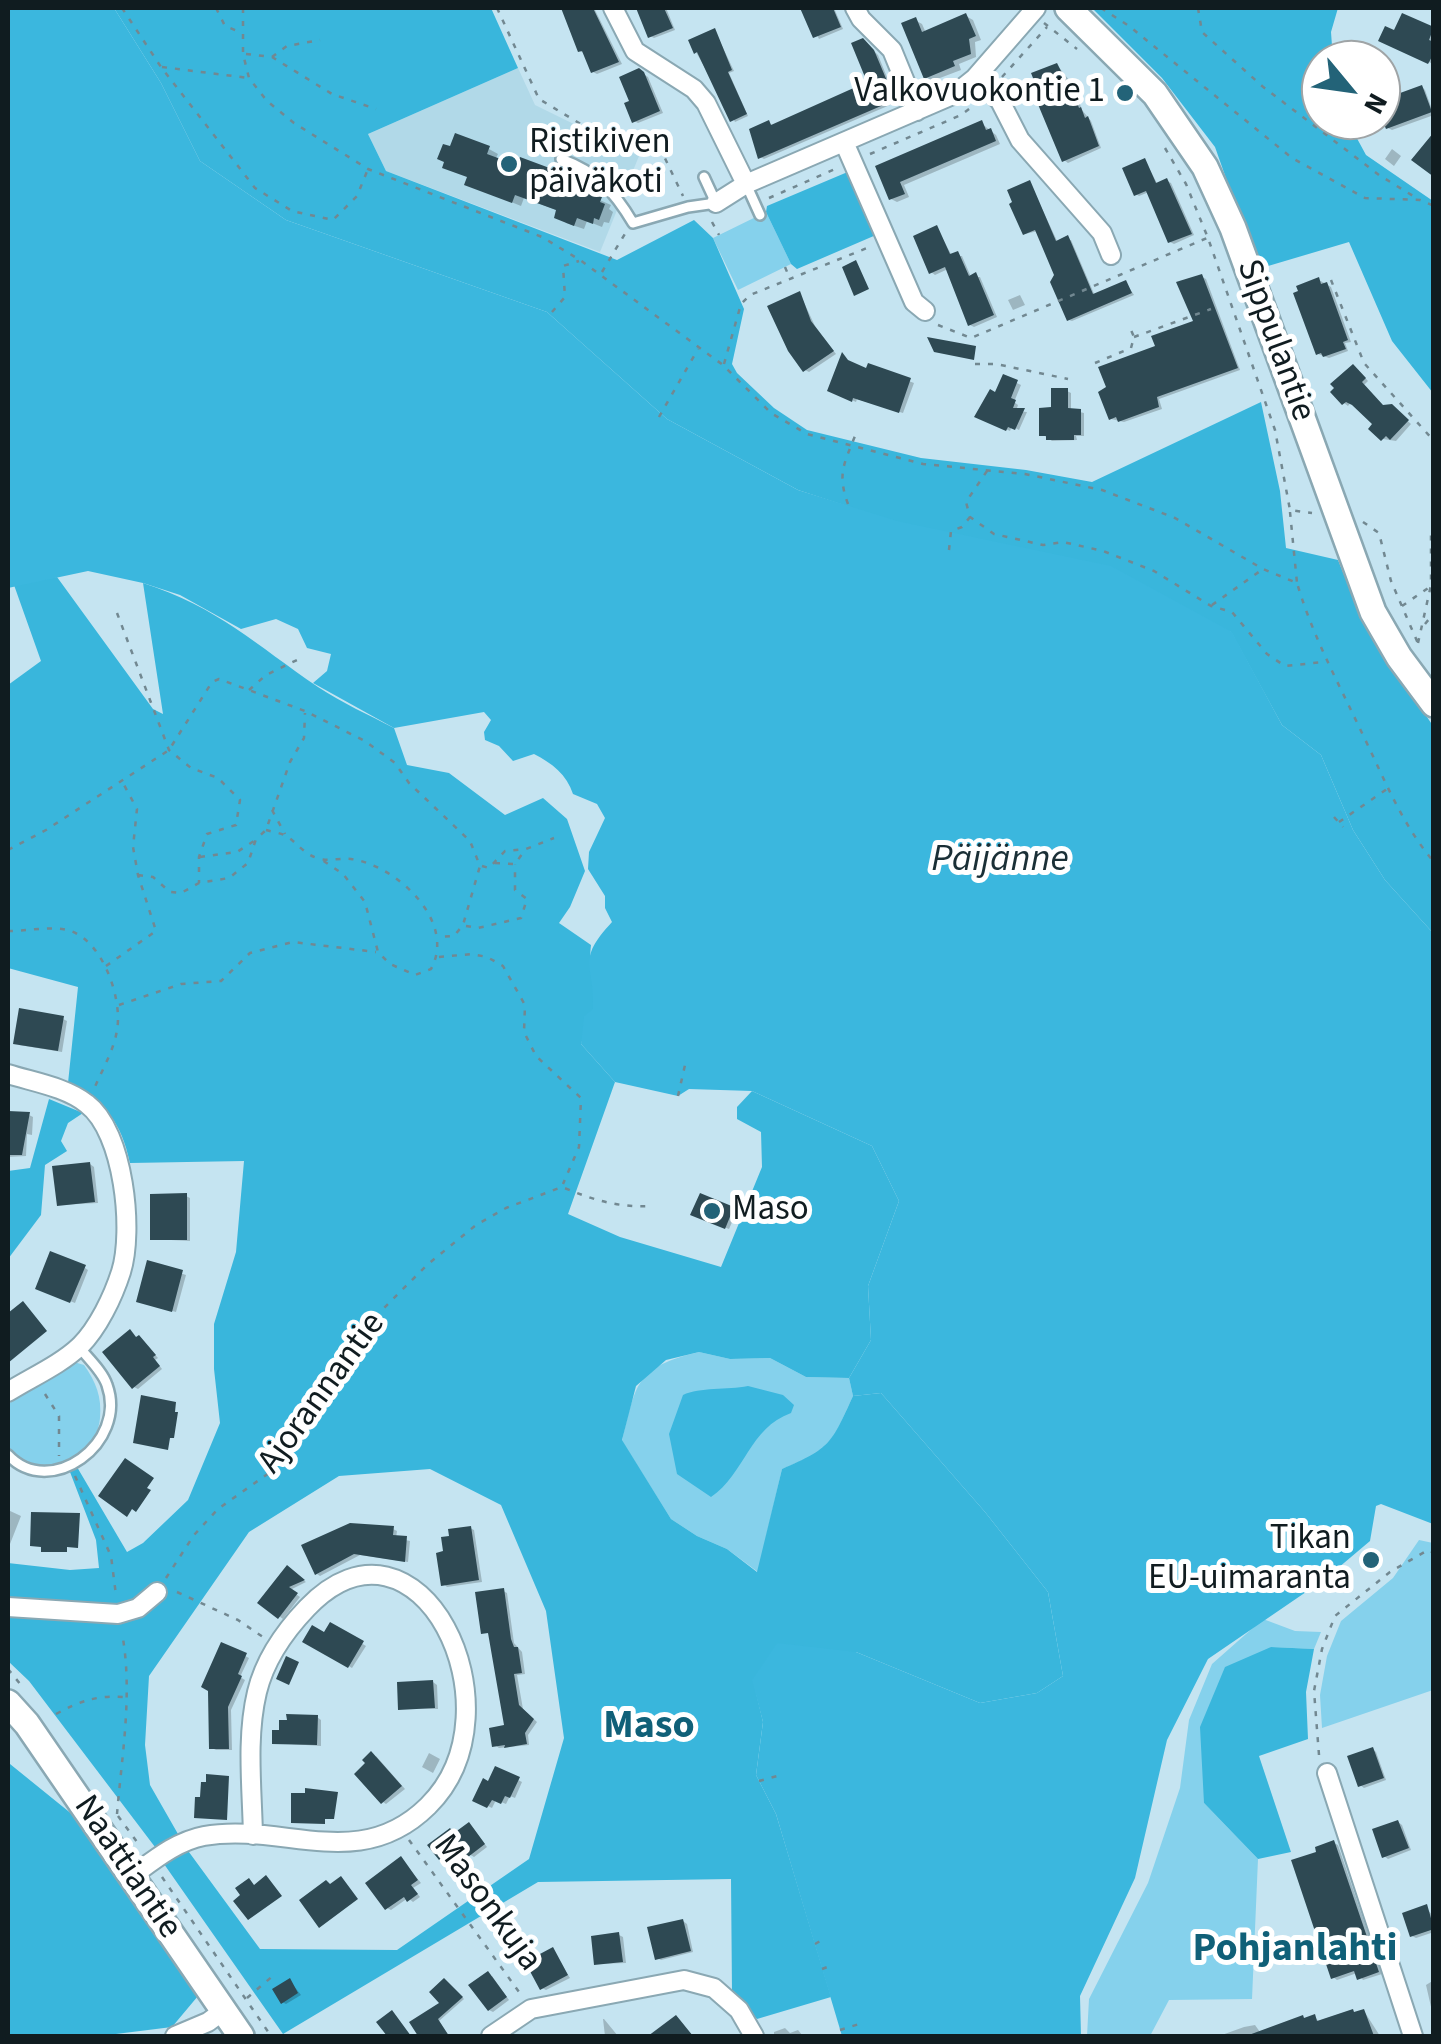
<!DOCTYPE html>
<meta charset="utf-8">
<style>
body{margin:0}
#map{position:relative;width:1441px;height:2044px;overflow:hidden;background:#c5e4f1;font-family:"Source Sans 3",sans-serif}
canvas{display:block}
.frame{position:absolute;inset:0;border:10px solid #101c20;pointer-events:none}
.north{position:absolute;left:1301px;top:40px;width:100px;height:100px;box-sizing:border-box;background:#fff;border:2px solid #9fa4a6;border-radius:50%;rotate:119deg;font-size:28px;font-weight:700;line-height:40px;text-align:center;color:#101c20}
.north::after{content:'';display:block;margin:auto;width:35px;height:45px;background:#236378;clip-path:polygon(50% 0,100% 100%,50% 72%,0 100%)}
</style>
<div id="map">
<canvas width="1441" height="2044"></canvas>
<div class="frame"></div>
<div class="north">N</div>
</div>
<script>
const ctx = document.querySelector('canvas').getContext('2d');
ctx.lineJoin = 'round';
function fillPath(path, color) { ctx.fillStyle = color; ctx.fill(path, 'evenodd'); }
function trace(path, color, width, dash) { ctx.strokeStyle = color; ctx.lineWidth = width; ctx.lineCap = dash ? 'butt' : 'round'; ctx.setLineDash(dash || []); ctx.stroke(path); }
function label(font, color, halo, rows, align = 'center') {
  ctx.font = font + ' "Source Sans 3",sans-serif'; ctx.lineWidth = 10; ctx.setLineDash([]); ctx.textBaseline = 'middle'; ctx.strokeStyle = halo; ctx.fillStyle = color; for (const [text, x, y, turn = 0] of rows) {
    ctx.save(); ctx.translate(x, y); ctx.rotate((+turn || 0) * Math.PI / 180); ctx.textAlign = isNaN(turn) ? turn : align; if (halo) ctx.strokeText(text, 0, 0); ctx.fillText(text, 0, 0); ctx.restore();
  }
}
fillPath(new Path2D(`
 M518,68L535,105L639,156L600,252L386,171L368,134Z`), '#b1d9e8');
fillPath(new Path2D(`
 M766,212L791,264L738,290L713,238Z
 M699,1352L730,1359L770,1358L806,1377L849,1378L853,1396L836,1433L820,1453L782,1469L758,1572L727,1549L697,1536L671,1519L622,1441C636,1383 636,1367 699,1352Z
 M74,1362L84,1365C96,1382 102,1397 100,1418C98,1449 59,1475 29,1465C22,1463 14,1457 8,1454V1404Z
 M1419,1540L1433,1543V1690L1322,1728L1320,1695L1327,1656L1341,1621L1393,1578Z
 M1263,1619L1295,1631L1321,1632L1314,1649L1271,1647L1204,1803L1258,1859L1252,1999L1169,2000L1150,2036H1087L1089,1999L1148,1883L1180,1788L1189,1720L1212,1664Z`), '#85d1ec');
fillPath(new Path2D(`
 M114,8H491L518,68L368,134L386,171L617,260L694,220L713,238L744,309L732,364L737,373L774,408L807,430L921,458L1026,470L1092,482L1261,402L1280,491L1286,548L1338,560L1362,619L1433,726V933L1385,880L1353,830L1321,755L1282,725L1231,632L798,490L667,419L547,312L286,220L200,161L161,83Z
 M1092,8H1338L1331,32L1333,60H1321V120H1347L1366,155L1433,201V393L1392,341L1349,242L1258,269L1215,147L1162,78Z
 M850,171L876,235L797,269L791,264L766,212L767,206Z
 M57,577L153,709L163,714L143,583C218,607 256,645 318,687C342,703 369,715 394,728L407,765L449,773L505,815L543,798L567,819L585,871L570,907L559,923L591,945C589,964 591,970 594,987C598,1006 587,1027 581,1044L615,1082L568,1214L620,1237L721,1267L762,1167L761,1132L737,1119V1107L752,1091L872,1146L899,1201L868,1286L871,1340L849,1378L806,1377L770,1358L730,1359L699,1352L666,1360L636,1386L622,1440L671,1519L697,1536L727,1549L757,1572L782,1469C831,1448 831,1444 853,1396L881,1393L985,1512L1048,1592L1063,1676L1037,1693L980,1703L856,1652L753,1680L763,1722L756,1775L776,1814L831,1997L757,2019L732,1992L731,1879L538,1882L283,2034L164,1864L186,1848L260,1949L397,1950L529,1859L564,1738L546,1611L501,1505L430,1469L339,1476L249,1532L149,1676L145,1745L150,1785L178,1834L155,1847L29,1681L8,1661V1563L70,1570L99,1568L96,1540L70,1472L77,1467L127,1552L143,1543L188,1500L220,1423L214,1369V1324L236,1252L244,1161L130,1163C121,1121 105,1103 68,1083L78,987L8,968V685L41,661L14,585Z
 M49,1099L83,1113L68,1123L61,1141L67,1151L45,1165L41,1215L8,1259V1171L30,1168Z
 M1271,1647L1314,1649L1306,1692L1308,1739L1259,1756L1291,1852L1258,1859L1204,1803L1200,1727L1225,1667Z
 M10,1764L73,1815L198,1996L172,2027L100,2036H8Z`), '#39b6dc');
fillPath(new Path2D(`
 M8,8H114L161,83L200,161L286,220L547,312L667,419L798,490L897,521L1111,566L1232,632L1282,725L1321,755L1353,830L1385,880L1433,933V1524L1381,1504L1376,1506L1370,1541L1325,1579L1208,1659L1167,1740L1135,1878L1080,1996L1081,2036H842L776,1814L756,1775L763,1722L752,1680L777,1643L856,1652L980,1703L1037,1693L1063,1676L1048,1592L985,1512L881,1393L853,1396L849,1378L871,1340L868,1286L899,1201L872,1146L752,1091L689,1089L678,1096L615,1082L581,1044L584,1016L593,1009C595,963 575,962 612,922L605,908V896L588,869L589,852L605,818L597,804L573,794C567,775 552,763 534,754L513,761L499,746L485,740L484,732L491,720L484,712L394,728L313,683L327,671L331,654L307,648L298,629L276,619L241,629L180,595L143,583L88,571L8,588Z
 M748,1386L783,1395L794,1405L791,1413C749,1428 745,1474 711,1497L677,1474L669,1434L683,1395C700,1387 727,1390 748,1386Z`), '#3bb7de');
fillPath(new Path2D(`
 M563,8H594L622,64L597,74L593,72L586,54L580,51Z
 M639,8H666L675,30L654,38L650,36Z
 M803,8H834L843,29L819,39Z
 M966,16L973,20L981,40L975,42L976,57L959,64L961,70L932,81L926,77L915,20L922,24L926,33Z
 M1403,16L1434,30L1433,64L1381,40L1395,34Z
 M715,31L734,71L729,73L748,116L735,122L696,52Z
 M867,44L878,55L897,102L764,159L760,157L769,123L774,126L871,83Z
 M1057,65L1073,85L1082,110L1091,121L1101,148L1068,163L1064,160Z
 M639,71L648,77L663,113L638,123L634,121L632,102Z
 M1422,87L1425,90L1434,115L1392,130L1388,128L1381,102Z
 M981,123L996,135L1000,144L904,185L909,197L897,202L891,199L878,168Z
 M489,149L498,154L496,158L518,169L521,161L580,184L577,190L611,205L609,209L613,212L609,223L604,222L602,227L587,221L584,229L566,223L559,211L524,198L521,206L467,184Z
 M1392,149L1401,156L1394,166L1385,159Z
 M1145,161L1158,185L1167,181L1171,183L1194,235L1174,244L1170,242L1149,192L1139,196L1136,194Z
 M1030,183L1058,243L1071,240L1095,296L1126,283L1134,295L1072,321L1069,320L1057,275L1038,231L1025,234Z
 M937,228L952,256H962L971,277H980L997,317L974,327L970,325L948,269L935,275L931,272Z
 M1202,277L1206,279L1240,370L1159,399L1162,409L1124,422L1111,419L1158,347L1196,323Z
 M1319,280L1331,287L1351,342L1345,343L1348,351L1329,358L1318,354Z
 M800,294L815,326L836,354L809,372L805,370Z
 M1020,295L1025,305L1013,310L1008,300Z
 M843,356L851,364L867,371L869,366L914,383L903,413L857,399L856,402L830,390Z
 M1357,369L1368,381L1364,385L1385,408L1396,410L1411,424L1396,441L1383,439L1376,424L1351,402L1348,406L1344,403Z
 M1004,377L1021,385L1014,402L1018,405L1016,411L1027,412L1019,430L1012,426L1010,431L978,416L997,395Z
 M1067,391L1071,393V410L1084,413V436H1076L1077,440L1052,441L1042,434Z
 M63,1019L67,1021L62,1052L19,1045Z
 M29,1115L33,1117L32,1135L27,1134L26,1156L8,1157V1129Z
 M90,1164L94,1167L98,1203L59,1205Z
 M186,1196L190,1198V1241L152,1239Z
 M733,1209L737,1211L729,1229L697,1216Z
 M149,1263L186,1275L176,1312L143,1303Z
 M85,1268L88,1270L75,1303L42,1290Z
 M140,1338L158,1358L155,1360L162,1369L138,1389L134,1387Z
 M8,1510L21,1516L10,1544L8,1543Z
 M470,1528L474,1530L482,1582L447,1587L444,1584Z
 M393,1529L397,1531L396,1538L410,1541L408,1562L360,1555L320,1576L317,1574Z
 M287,1568L306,1582L290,1590L300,1597L283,1619L261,1603Z
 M503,1591L507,1593L514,1643L522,1652L525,1674L517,1675L523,1709L537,1722L528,1735L529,1745L499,1748L495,1745L507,1727L491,1634L483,1632Z
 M331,1625L366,1646L352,1668L305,1641L325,1635Z
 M223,1645L249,1658L240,1677L245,1680L231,1710L232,1750H216L212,1748Z
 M433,1682L437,1685L438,1709L401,1708Z
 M317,1717L321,1720V1746L274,1743L282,1732Z
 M1372,1749L1376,1752L1386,1780L1364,1788L1360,1785Z
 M429,1753L440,1759L433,1773L422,1767Z
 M376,1756L405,1789L386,1804L383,1802Z
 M496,1769L522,1782L515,1798L510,1796L506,1804L496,1800L492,1808L475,1800L489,1784Z
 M1398,1822L1402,1825L1411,1850L1388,1859L1384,1856Z
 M473,1828L487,1847L474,1857L469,1854L460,1861L453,1855L445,1861L441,1859L454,1833Z
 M1334,1843L1338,1845L1382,1974L1363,1980L1357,1973L1337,1980L1333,1977L1320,1853Z
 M401,1859L421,1883L413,1888L420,1897L413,1902L408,1898L391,1910L387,1908Z
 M1426,1907L1434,1918V1932L1416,1938L1412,1936Z
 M683,1921L687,1924L693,1952L661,1960L657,1958Z
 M619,1935L623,1937L626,1963L597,1964Z
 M553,1950L570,1978L546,1990L542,1988Z
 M492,1976L509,2000L493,2012L489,2010Z
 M1434,1980V2020L1426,1985Z
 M290,1981L301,1995L286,2004L282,2002Z
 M447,1983L464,1999L439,2021L449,2036H421L412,2023L442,2004Z
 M1364,2011L1380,2036H1219L1244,2027L1255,2025L1260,2032L1315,2017L1320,2023Z
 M603,2019H604L618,2036H605Z
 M785,2028L790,2033L798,2030L803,2036H774V2032Z`), '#0003');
fillPath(new Path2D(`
 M561,8H593L619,62L591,73L582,51L578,52Z
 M636,8H664L673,28L648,38Z
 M800,8H833L841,27L813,38Z
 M966,13L976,36L969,39L971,54L953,61L955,66L924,79L901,23L916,17L922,32Z
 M1402,13L1434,27L1429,40L1434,42V53L1428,64L1378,41L1385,26L1394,30Z
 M715,28L732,70L728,72L747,114L730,122L697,52L694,54L688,40Z
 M863,38L874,50L895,100L758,159L749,129L769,120L771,125L867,82L851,43Z
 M1057,63L1066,81L1069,80L1079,108L1081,107L1085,118L1088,116L1099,146L1062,162L1032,90L1037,88L1031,73Z
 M639,68L644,72L660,111L632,123L624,103L629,101L619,77Z
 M1422,85L1432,112L1386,129L1381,117V100Z
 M982,120L986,130L991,128L996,141L900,182L905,194L889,200L875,166Z
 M1434,132V177L1411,160Z
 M455,133L490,146L487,154L517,165L520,157L571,176L568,185L602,197L600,202L605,204L599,220L594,218L593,224L577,218L574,226L554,218L556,210L515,195L512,203L464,185L467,177L442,168L444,162L437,159L443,144L450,146Z
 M1145,158L1156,183L1167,178L1192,234L1168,243L1146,191L1134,196L1122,168Z
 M1030,180L1056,241L1068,235L1093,294L1126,280L1132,293L1067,321L1050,282L1054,275L1035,230L1023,235L1009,204L1012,202L1007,190Z
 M937,225L950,254L958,251L969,276L976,272L994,315L968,326L945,267L929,274L913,236Z
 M856,260L869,289L854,296L842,267Z
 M1202,274L1238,368L1157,397L1159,407L1118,422L1116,417L1109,420L1098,392L1106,387L1098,367L1155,346L1151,336L1193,321L1176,282Z
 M1319,277L1321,284L1327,282L1348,340L1343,342L1346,349L1323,357L1321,353L1316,355L1293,293L1298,291L1296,286Z
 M800,291L811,321L834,351L803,372L788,351L767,306Z
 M927,337L976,346L974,360L934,352Z
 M842,352L848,360L866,368L868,363L911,378L899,413L853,398L852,402L827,391Z
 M1353,364L1366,378L1362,382L1383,405L1392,404L1409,420L1390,440L1386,436L1381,441L1368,429L1372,424L1352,405L1346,402L1342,405L1330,392L1334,388L1330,384Z
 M1003,374L1018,380L1011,398L1016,400L1013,408H1025L1015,430L1008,427L1006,431L974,417L990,389L995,392Z
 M1051,388H1068V408L1081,409V435H1074V440H1046V436H1039V408L1051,407Z
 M19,1008L64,1016L58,1051L13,1044Z
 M8,1111L30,1112L22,1155H8Z
 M90,1162L95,1202L57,1206L52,1166Z
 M187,1193V1240H150V1194Z
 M700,1193L734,1207L725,1229L690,1215Z
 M50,1251L86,1265L70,1303L35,1289Z
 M147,1260L183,1270L172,1312L136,1302Z
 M23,1301L47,1331L8,1363V1313Z
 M130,1329L136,1337L139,1335L156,1355L153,1357L160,1366L132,1389L102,1352Z
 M141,1395L176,1402L175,1412H178L174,1438H170L168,1450L133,1443Z
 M125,1458L154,1478L147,1488L151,1490L136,1512L132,1509L127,1517L98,1496Z
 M31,1512L80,1513L78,1548L67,1547V1552H41V1547L30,1546Z
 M350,1523L394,1526L393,1535L407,1536L405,1562L354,1554L315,1575L301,1545Z
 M471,1526L479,1580L441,1586L436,1553L443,1551L441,1537L449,1536L448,1529Z
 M287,1565L305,1580L289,1587L298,1593L278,1619L257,1603Z
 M504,1588L511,1639L514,1647H518L522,1673L514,1674L519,1705L534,1719L525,1733L527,1744L504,1748L505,1745L492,1747L489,1728L504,1725L488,1633L481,1634L475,1592Z
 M330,1622L364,1641L348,1668L302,1642L312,1625L324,1632Z
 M221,1642L247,1653L238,1674L242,1676L228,1707L229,1749H209L208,1691L201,1687Z
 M286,1656L299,1662L289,1685L276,1679Z
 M433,1680L435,1708L398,1710L397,1682Z
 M286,1714L318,1715L317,1745L272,1744V1730H279V1720H287Z
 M1373,1747L1384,1778L1358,1787L1347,1756Z
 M371,1751L402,1786L381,1804L354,1774L365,1763L362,1760Z
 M495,1766L520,1777L510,1798L505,1796L501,1804L492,1800L487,1808L472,1801L483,1778L488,1781Z
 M206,1774L229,1776L227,1820L194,1818L195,1797H200L201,1782H206Z
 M305,1788L338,1792L334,1819H325V1824L291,1823V1793H305Z
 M1398,1820L1409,1848L1382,1858L1372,1829Z
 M469,1822L485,1844L468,1857L465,1852L454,1860L449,1853L439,1860L427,1845L450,1828L454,1833Z
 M1334,1840L1379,1972L1357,1980L1354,1971L1331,1979L1291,1860L1316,1852L1315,1847Z
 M401,1856L418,1880L411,1885L418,1894L407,1902L404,1897L385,1910L365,1883Z
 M266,1875L282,1896L248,1920L233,1901L240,1895L235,1888L249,1878L254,1885Z
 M341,1876L358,1899L319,1928L299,1900L326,1880L330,1884Z
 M1427,1904L1434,1929L1410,1937L1402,1913Z
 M683,1919L691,1951L655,1960L647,1927Z
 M619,1932L623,1962L594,1965L591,1936Z
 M553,1947L568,1975L540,1990L525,1962Z
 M488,1971L507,1997L488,2011L468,1985Z
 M290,1978L298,1993L281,2004L272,1989Z
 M444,1978L463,1997L438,2019L449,2036H418L409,2022L439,2003L429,1992Z
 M1353,2009L1354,2012L1364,2009L1374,2036H1246L1303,2015L1304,2018L1315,2014L1317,2021Z
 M392,2010L411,2036H387L376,2022Z
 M676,2015L693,2036H648Z`), '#2e4953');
const lane = new Path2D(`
 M561,159C597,172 614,191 633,223L688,207L716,203L704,177
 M746,184L760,215
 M8,1455C50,1500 128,1443 107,1385C103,1372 88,1358 79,1347`);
const street = new Path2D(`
 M613,8L635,51L694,89L706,103L746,184
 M855,8L861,19L892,50L917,111
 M975,78L1000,101L1020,140L1102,233L1111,255
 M844,142L914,302L925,311
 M716,203L746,184L955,94L975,78L1036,8
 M8,1074C33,1082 66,1087 87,1104C124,1132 134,1231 121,1272C113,1297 98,1328 80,1346C60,1365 30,1378 8,1392
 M8,1607L118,1614L138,1608L157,1592
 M1327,1773L1413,2036
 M132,1876C154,1860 177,1841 204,1836C284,1822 359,1874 428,1806C525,1710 418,1492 307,1608C284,1632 265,1659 257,1692C246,1738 252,1788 253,1835
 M175,2036L208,2022L223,2011
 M491,2036L531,2009L684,1980L714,1988L739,2010L754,2036`);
const secondary = new Path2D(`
 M1068,8L1155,94L1205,167L1233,228L1373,612L1399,657L1434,704
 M8,1703L27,1724L241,2036`);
trace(lane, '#8aa8b3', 14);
trace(street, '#8aa8b3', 22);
trace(secondary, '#8aa8b3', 30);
trace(new Path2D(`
 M122,8L161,67L255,188L292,211L333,220L357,196L368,169
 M216,8L225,26L240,32
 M243,8V54L249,78L267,101L294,123L368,169L542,237L580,260L723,365L771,413L807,434L923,464L1025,474L1102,490L1175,518L1263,569L1297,583C1313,637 1338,682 1362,733C1384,778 1401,823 1434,862
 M497,8L539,99L609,141L650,140L662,152L683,196
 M1101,8L1129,26L1292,158L1365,198L1420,200L1434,206
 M1198,8L1202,32L1262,86L1379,175L1418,199
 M1044,23L1077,49
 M246,54L272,57L332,94L376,109
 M272,57L287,46L320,40
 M162,67L249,78
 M1002,77L1047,27
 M1165,148L1186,184L1208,238L1275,430L1290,510L1312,513
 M576,149L585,129
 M870,154L961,115L976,104
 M769,198L835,169
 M712,222L719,235
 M785,267L790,279
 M602,272L626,232
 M1331,280L1364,363L1434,441
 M552,312L565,297L563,266L579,261
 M938,325L971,338L1207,238
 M1134,337L1211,309
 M1095,363L1131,348L1134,337L1131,330
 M724,364L741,304L750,295L872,246
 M975,364H996L1068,379
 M659,417L698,349
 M987,471L966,502L970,517L994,534L1043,545L1063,542L1103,551L1154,571L1211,606L1232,612L1267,654L1285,666L1324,662
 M848,504C837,474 844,464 855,436
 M1290,512L1297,583
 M1363,522L1379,533L1391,581L1420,648
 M949,550L951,531L962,527L970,517
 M1212,605L1263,569
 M1402,606L1434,584
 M117,613L169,750L191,768L218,778L240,800L236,825L207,834L199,857V883
 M1425,624L1434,613
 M1418,643L1431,585V532
 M249,690L266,675L299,659
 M272,810L285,834
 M1334,817L1343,827
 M1339,822L1387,789
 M266,830C273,832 282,833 288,837C299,845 305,855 320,859C330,861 340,858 351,859C396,865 457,921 431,969L415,975L390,964L378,952L365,902L343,874L322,860
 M8,850L46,830L169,750L212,682L219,679L305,711L365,741L395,763L409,783L470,841L480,866L463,925L454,936L437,937
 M200,857L237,852L254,841
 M495,863L515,864L525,850
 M482,866L489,868L505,851L526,849L554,838
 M138,875L153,877L170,892L181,893L199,883L229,878L248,863L256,839L266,830L290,762L304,738L305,713
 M466,926L478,928L521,918L527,899L515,890V864
 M8,931C25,931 45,927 62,929C101,933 123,998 117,1030C114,1050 102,1070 94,1089
 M439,957L472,954L487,957L503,966L525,1005L524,1032L536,1056L581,1098L579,1147L563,1184
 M106,966L156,931L138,875L133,847L137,809L123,783
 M119,1005L181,984L221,981L250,953L293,942L376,952
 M678,1096L685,1065
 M45,1394L59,1416V1456
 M75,1476L111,1556L116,1595
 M166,1578L194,1535L218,1509L269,1473L333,1374L381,1311L427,1265L476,1225L506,1208L562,1187C593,1200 619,1208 652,1206
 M177,1592L238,1620L263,1637
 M8,1669L21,1685
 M56,1714C80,1701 97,1695 124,1697
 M1319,1755L1314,1691L1322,1649L1335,1616L1390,1572L1428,1550L1434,1553
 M759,1781L781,1775
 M117,1814C122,1754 133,1692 122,1633
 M118,1816L140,1846
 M409,1840L522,1996
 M162,1877L271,2036
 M815,1944L822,1940
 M822,1969L833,1965
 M247,1998L275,1974
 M840,2030L859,2024`), '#728891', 2.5, [5, 8]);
trace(lane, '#fff', 9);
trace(street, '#fff', 18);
trace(secondary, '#fff', 25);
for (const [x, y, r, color] of [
 [1125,93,10,"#236378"],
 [509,164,10,"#236378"],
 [712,1211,10,"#236378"],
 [1371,1560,10,"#236378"]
]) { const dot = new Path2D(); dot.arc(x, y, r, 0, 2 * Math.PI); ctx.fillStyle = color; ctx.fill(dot); trace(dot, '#fff', 4); }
label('35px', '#101c20', '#fff', [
 ["Valkovuokontie 1",1105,93],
 ["Ristikiven",529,144,"left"],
 ["päiväkoti",529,184,"left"],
 ["Maso",732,1211,"left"],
 ["Tikan",1351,1540],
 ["EU-uimaranta",1351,1580]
], 'right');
label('35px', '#101c20', '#fff', [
 ["Sippulantie",1274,341,70],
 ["Ajorannantie",323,1394,-54],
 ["Naattiantie",126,1868,56],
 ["Masonkuja",486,1904,54]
]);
label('italic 38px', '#1a2f36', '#fff', [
 ["Päijänne",1000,862]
]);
label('bold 40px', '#106078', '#fff', [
 ["Maso",649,1728],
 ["Pohjanlahti",1295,1951]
]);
</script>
